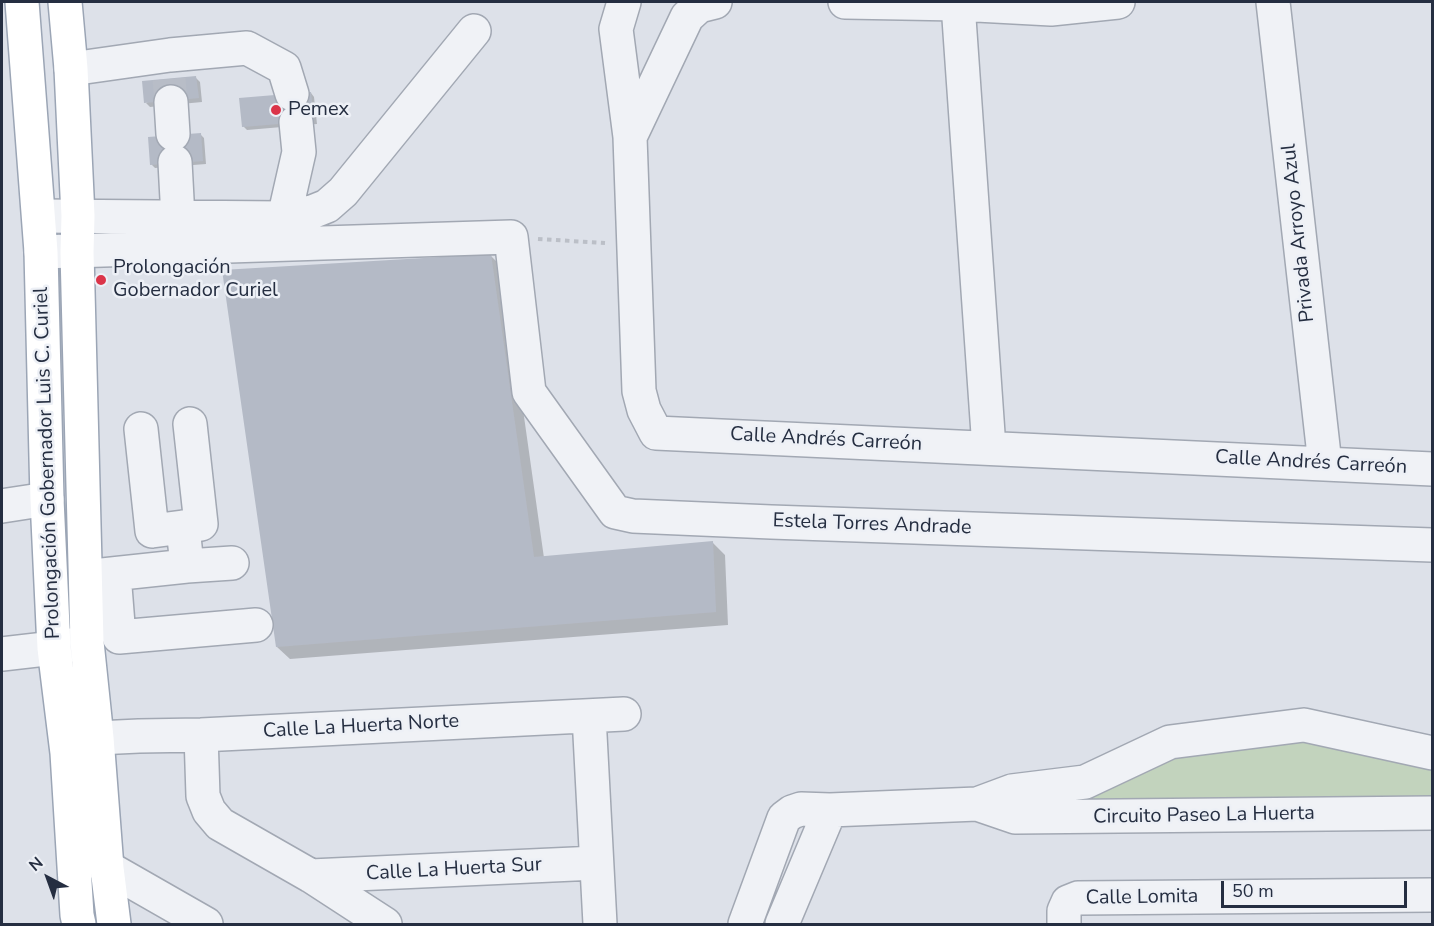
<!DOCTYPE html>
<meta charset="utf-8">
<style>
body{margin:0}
#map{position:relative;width:1434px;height:926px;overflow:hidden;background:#dde1e9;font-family:"Nunito Sans",sans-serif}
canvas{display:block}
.frame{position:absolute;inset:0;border:3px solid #252e41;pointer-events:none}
.north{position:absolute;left:18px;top:848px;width:60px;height:60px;-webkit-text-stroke:4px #edf0f6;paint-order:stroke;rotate:319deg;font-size:16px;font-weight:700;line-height:24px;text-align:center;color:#252e41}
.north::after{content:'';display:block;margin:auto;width:21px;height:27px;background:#252e41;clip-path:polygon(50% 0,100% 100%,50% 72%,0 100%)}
.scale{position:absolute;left:1221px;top:881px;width:186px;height:27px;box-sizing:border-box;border:3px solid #252e41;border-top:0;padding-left:8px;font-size:18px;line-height:21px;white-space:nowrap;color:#252e41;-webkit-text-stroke:4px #edf0f6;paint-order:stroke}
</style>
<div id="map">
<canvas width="1434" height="926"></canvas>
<div class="frame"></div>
<div class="north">N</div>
<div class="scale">50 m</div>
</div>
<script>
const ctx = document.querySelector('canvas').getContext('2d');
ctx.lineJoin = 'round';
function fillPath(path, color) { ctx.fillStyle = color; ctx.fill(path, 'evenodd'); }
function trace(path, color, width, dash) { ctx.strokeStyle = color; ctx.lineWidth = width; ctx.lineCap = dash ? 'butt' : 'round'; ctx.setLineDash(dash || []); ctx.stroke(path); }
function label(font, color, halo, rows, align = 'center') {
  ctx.font = font + ' "Nunito Sans",sans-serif'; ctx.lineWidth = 5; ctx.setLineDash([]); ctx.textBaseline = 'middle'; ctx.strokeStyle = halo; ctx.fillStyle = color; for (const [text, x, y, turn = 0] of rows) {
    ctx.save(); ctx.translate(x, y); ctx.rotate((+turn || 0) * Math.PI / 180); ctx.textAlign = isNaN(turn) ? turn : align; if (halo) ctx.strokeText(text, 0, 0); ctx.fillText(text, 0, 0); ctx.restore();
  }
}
fillPath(new Path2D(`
 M1301,729L1432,756V810L1043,815L1170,744Z`), '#c2d3bd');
fillPath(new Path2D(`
 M196,78L200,82L202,102L150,107L146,103Z
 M311,93L314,97L317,124L247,130L243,126Z
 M201,135L204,138L206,164L155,168L151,164Z
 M491,256L503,268L544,558L713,543L725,555L728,625L290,659L277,647Z`), '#0003');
fillPath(new Path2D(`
 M196,76L199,98L144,103L142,81Z
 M311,92L314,121L242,127L239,98Z
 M201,133L203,161L150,165L148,137Z
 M491,254L534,557L713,541L716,612L276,647L222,270Z`), '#b4bac6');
trace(new Path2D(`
 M169,79L171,102`), '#b8bdc7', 33, [33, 16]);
const minor = new Path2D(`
 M624,2L616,29L630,137L639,391L644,410L656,433L1432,469
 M845,2L958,4L1051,9L1118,2
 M1273,2L1325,464
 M958,4L989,448
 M71,69L170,55L247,48L284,68L292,94
 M171,102L173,134
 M630,137L687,17L699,6L715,2
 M175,162L178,218
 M39,216L284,218L299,152L296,122
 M284,218L312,212L327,206L343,192L474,31
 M41,252L511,237L529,392L615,512L633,516L771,522L1432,545
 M141,429L152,531L183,527L187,566
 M2,506L47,499
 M183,527L201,524L190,424
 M114,574L119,637L256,625
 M93,576L187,566L232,563
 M2,654L54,648L83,643
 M589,716L600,924
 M201,735L203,796L209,811L220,824L311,876L385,924
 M97,738L139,736L201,735L624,714
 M977,804L1015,817L1432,813
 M87,856L206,924
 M311,876L596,863
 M745,924L784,818L792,812L801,809L830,810L977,804L1012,791L1085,782L1170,742L1304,725L1432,753
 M782,924L830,810
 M1064,924V911L1068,902L1078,898L1432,895`);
const major = new Path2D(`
 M22,2L41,252L47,499L54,648L67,753L77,915L79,924
 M65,2L71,69L78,216L77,252L87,642L97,738L107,868L114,924`);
trace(minor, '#a2a8b3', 36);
trace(major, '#9ba5b5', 36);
trace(new Path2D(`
 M538,239L605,243`), '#bbbfc7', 4, [4.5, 4.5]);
trace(minor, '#f0f2f6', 33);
trace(major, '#fff', 33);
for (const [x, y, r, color] of [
 [276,110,6,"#db3449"],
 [101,280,6,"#db3449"]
]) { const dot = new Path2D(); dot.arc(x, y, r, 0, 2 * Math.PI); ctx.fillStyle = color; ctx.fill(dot); trace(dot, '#edf0f6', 2); }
label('20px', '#252e41', '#edf0f6', [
 ["Pemex",288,110],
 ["Prolongación",113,268],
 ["Gobernador Curiel",113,291]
], 'left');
label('20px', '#252e41', '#edf0f6', [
 ["Privada Arroyo Azul",1299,233,-96],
 ["Calle Andrés Carreón",826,440,3],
 ["Prolongación Gobernador Luis C. Curiel",48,463,-92],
 ["Calle Andrés Carreón",1311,463,3],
 ["Estela Torres Andrade",872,525,2],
 ["Calle La Huerta Norte",361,727,-3],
 ["Circuito Paseo La Huerta",1204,816,-1],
 ["Calle La Huerta Sur",454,870,-3],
 ["Calle Lomita",1142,898,-1]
]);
</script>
